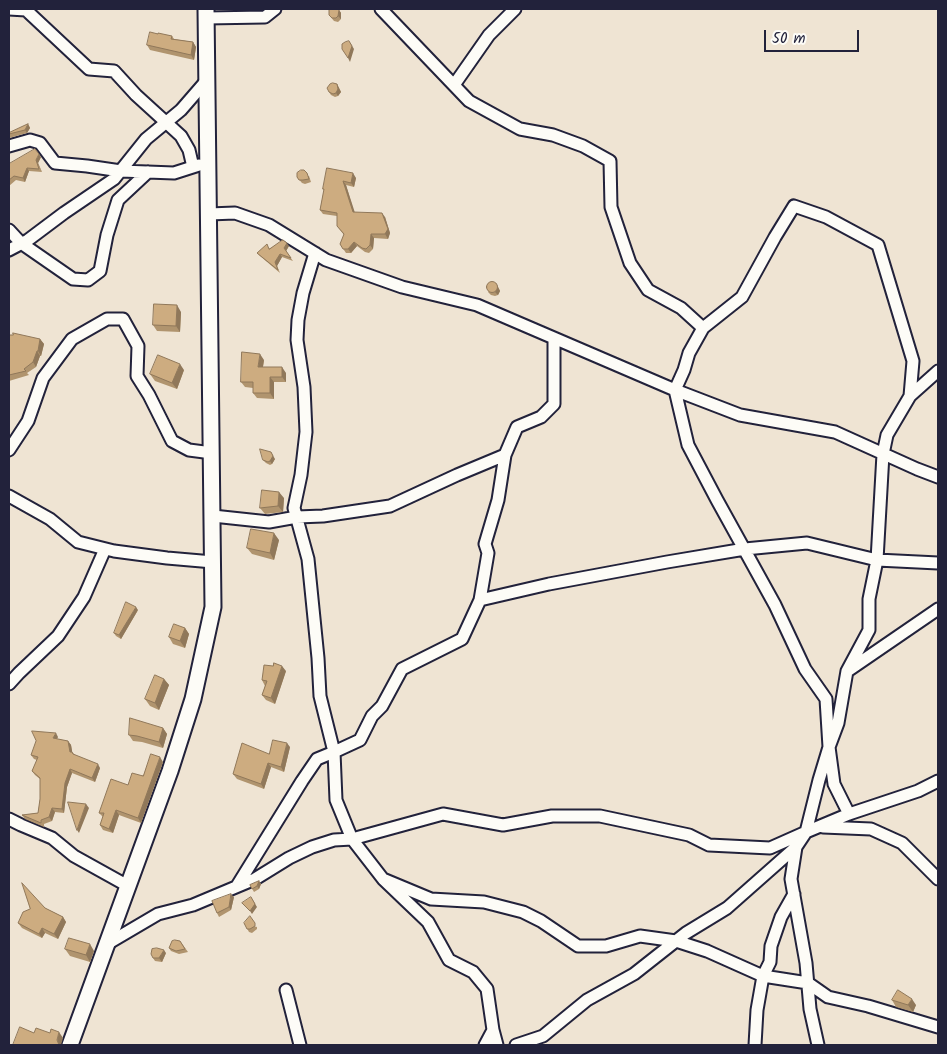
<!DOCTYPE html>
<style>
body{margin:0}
#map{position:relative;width:947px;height:1054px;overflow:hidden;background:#efe4d3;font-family:Kalam,sans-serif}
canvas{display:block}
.frame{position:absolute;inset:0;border:10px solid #22223b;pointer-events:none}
.scale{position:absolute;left:764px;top:30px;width:95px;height:22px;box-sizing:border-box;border:2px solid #22223b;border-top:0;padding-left:6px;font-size:15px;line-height:18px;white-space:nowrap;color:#22223b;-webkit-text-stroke:4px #fdfcf7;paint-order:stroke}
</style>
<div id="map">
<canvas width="947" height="1054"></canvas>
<div class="frame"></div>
<div class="scale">50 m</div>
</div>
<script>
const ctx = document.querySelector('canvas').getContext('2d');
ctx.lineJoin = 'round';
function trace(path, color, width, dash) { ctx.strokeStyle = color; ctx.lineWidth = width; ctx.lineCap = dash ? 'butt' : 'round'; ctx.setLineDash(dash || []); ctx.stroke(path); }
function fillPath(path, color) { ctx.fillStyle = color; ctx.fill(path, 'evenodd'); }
const street = new Path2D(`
 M9,9L26,10L89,69L114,71L136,95L181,136L189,150L193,167
 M206,18L265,17L275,9
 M454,85L489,35L515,9
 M9,146L30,140L40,143L55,163L87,166L121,171L174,173L199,165
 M209,214L235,213L269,225L326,260L402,287L477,305L675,390L740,415L835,432L917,469L938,477
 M9,230L21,243L73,279L88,280L100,271L107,235L118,200L148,172
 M9,250L28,240L64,213L114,179L146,139L181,110L207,80
 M315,253L303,293L298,320L297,340L304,387L306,432L301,475L294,508L308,559L318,658L320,696L334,752L336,800L352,839L443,814L503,825L552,816H600L689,835L709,845L770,848L806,832L819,780L829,747L826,699L805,669L775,605L717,500L688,445L675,390L684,370L689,353L703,328L681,308L648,290L630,263L611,207L610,161L583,146L553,135L520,129L469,101L381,9
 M703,328L742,297L775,237L794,206L826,217L878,245L913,361L910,396
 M9,450L28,421L43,378L72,339L107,319H123L138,346L137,376L149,395L172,441L189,450L212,453
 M9,496L50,519L78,542L114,551L167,558L213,562
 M213,516L269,522L297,517L323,516L390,506L457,475L505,455
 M480,600L549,584L667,562L745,549L807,543L877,560L938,563
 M849,670L938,609
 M9,684L19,673L58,636L84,597L105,549
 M849,814L834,784L829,747L838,723L847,671L869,630V599L877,560L883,454L887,435L910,396L938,371
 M9,819L21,825L52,838L74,856L128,886
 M823,827L871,829L902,843L938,879
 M796,847L791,879L806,963L810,1009L818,1045
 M383,879L431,899L484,902L523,912L541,921L578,946H606L640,936L676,941L707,951L763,976L808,983L828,997L868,1006L938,1027
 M237,886L302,781L317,759L334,752L360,740L372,716L382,706L402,669L462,639L480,600L488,553L485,544L498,500L505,455L517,427L541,417L554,404V338
 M107,944L158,914L193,905L255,879L289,858L312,847L334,840L352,839L383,879L428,922L449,960L473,972L487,989L493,1030L497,1045
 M286,990L300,1045
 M485,1045L493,1030
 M516,1045L543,1036L587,1000L634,974L686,933L727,908L796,847L806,832L849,814L918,791L938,781
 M755,1045L757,1010L763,976L770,962L771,946L781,917L794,894`);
const secondary = new Path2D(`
 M70,1045L170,771L193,699L213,607L206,9`);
trace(street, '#22223b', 15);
trace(secondary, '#22223b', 19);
trace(street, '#fdfcf7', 11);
trace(secondary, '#fdfcf7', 15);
fillPath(new Path2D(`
 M339,10L341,13V19L338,22L334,21L329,15Z
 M158,34L172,36L174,39L193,42L196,47L194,60L150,50L147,45Z
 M337,84L341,92L338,96L335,97L331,95L329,92Z
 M28,124L30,128L27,133L9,138V133Z
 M41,157L38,163L42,172L29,171L25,182L16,180L9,186V164Z
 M327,168L356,178L354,187L346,185L354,212L385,217L390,233L388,239L374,238L373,249L369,253L365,252L357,246L351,253H346L340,244L344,235L337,226V216L323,214L320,210L324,190L323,189Z
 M309,176L311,182L305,184L302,183L297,177Z
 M289,246L286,251L293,261L282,257L277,266L280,273L260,256L257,253L270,248Z
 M496,283L500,291L498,295L495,296L491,295L488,292Z
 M181,312L180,332L157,331L153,325Z
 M9,335L40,339L44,344L41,356H40L36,367L27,373L29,375L9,381Z
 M264,360L263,367L286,373V382H274V399L257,398L253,393V388L245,387L241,382Z
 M184,370L177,389L155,381L150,374Z
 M275,459L272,464L270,465L266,463L263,460Z
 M284,498L283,512L265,514L260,508Z
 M279,540L274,560L252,554L247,548Z
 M138,610L121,639L116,636L114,633Z
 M185,628L189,634L185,648L173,644L169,637Z
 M286,671L275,704L266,700L262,695L265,686L262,680Z
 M164,679L169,685L159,710L150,706L145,699Z
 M163,728L167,734L163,748L142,742L133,741L129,735Z
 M58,737L57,739L68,741L71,745L72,752L75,755L100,768L95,782L72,773L67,787L64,813L55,812L52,821L44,824V827L25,819L22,815L38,813L40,799V779L35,775L32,771L37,760L34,759L31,755Z
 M290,747L284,772L271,767L264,789L237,779L233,774L269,754Z
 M163,762L141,823L119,815L113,833L103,830L100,825L103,817L99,813L128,785Z
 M259,881L261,884L259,889L254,892L250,885Z
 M234,897L231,910L219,917L217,913Z
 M45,908L63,917L66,922L58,939L45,933L42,938L22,928L18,923Z
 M244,923L257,927V929L252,933L249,932Z
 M180,941L188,952L179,954L171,951L169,948Z
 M65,949L94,951L90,962L70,956Z
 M166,953L162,962L155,961L153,958Z
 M892,1000L916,1005L913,1012L896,1007Z`), '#b0946e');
fillPath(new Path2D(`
 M339,10L341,13V19L338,16Z
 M349,41L354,49L350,62L348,58Z
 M193,42L196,47L194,60L191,55Z
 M337,84L341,92L338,96L336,93Z
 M28,124L30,128L27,133L25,130Z
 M39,154L41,157L38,163L42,172L36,160Z
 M27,168L29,171L25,182L23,178Z
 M353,173L356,178L354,187L351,183Z
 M343,181L346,185L356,216L353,212Z
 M382,213L385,217L390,233L388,239L385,234Z
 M371,234L374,238L373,249L370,245Z
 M354,242L357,246L351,253L348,249Z
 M287,243L289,246L286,251L293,261L284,248Z
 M280,254L282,257L277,266L280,273L275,262Z
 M496,283L500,291L498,295L495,292Z
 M177,305L181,312L180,332L176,326Z
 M40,339L44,344L41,356L38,351Z
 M37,351L40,356L36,367L33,362Z
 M260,354L264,360L262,372L258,367Z
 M180,364L184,370L177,389L172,383Z
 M282,367L286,373V382L282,377Z
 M270,377L274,382V399L270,393Z
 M271,452L275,459L272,464L270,461Z
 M279,492L284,498L283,512L278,506Z
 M274,533L279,540L274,560L270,553Z
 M136,607L138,610L121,639L119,635Z
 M185,628L189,634L185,648L180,641Z
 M282,666L286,671L275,704L271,698Z
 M164,679L169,685L159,710L155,703Z
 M163,728L167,734L163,748L159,742Z
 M56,733L58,737L55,742L53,738Z
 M68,741L71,745L73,756L70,752Z
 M287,743L290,747L284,772L281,767Z
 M160,757L163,762L141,823L138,818Z
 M268,763L271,767L264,789L261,784Z
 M98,764L100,768L95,782L92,778Z
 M70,769L72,773L67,787L64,813L62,809L65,783Z
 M86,804L89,808L79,833L77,830Z
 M52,808L55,812L52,821L49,817Z
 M116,810L119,815L113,833L109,829Z
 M259,881L261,884L259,889L257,886Z
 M231,894L234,897L231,910L229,907Z
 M251,897L257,907L252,914L250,911Z
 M63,917L66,922L58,939L54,934Z
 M42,928L45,933L42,938L39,934Z
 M90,944L94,951L90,962L86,955Z
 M164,950L166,953L162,962L159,958Z
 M912,999L916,1005L913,1012L908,1005Z
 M59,1032L63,1038L61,1045H59L57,1040Z`), '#90785a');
const building = new Path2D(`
 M330,9H338L339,10L338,16L336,18H332L329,15V10Z
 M150,32L158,34V33L172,36L171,39L193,42L191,55L147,45Z
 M349,41L352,46L348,58L342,49V44L345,42Z
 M333,83L337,84L338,89L336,93L333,94L329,92L327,88L330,84Z
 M28,124L25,130L9,134V133Z
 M35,149L39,154L36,160L39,169L27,168L23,178L14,176L9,180V164Z
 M327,168L353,173L351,183L343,181L353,212L382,213L388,229L385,234H371L370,245L366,249L362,248L354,242L348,249H343L340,244L344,234L337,226V213L320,210L324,189H323Z
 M301,170H304L307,173L309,179L303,180H299L297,177V173Z
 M283,240L287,243L284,248L291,258L280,254L275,262L278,270L257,253L267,244L269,249Z
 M486.5 287a5.5 5.5 0 1 1 11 0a5.5 5.5 0 1 1-11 0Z
 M154,304L177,305L176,326L153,325Z
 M13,333L40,339L38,351H37L33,362L24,369L26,371L9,375V335H13Z
 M242,352L260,354L258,367H282V377H270V393H253V382H241Z
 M158,355L180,364L172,383L150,374Z
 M260,449L271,452L273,456L270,461L268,462L263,460Z
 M262,490L279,492L278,506L260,508Z
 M251,529L274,533L270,553L247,548Z
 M126,602L136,607L119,635L114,633Z
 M174,624L185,628L180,641L169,637Z
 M274,663L282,666L271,698L262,695L267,681L262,680L264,665L273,666Z
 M155,675L164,679L155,703L145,699Z
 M130,718L163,728L159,742L137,736L129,735Z
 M32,731L56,733L53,738L68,741L70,752H72L73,754L98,764L92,778L70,769L65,783L62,809L52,808L49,817L41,820V823L22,815L38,813L40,799V778L32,771L38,757L31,755L36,741Z
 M273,740L287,743L281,767L268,763L261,784L233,774L242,743L269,754Z
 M151,754L160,757L138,818L116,810L109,829L100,825L104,813H99L111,779L128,785L132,773L143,776Z
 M68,802L86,804L77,830Z
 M259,881L257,886L252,889L250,885Z
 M22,883L45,908L63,917L54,934L42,928L39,934L18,923L23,912L30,909Z
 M231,894L229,907L217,913L212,901Z
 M251,897L255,904L250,911L242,903Z
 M250,916L255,923V926L250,929H247L244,923Z
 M69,938L90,944L86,955L65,949Z
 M175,940L180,941L185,949L176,951L169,948L172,941Z
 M157,948L164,950L159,958H153L151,954L152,949Z
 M898,990L912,999L908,1005L892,1000Z
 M20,1027L34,1033L36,1028L50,1033L51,1029L59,1032L57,1040L59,1045H13Z`);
fillPath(building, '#cdac80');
trace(building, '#90785a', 1);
</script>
